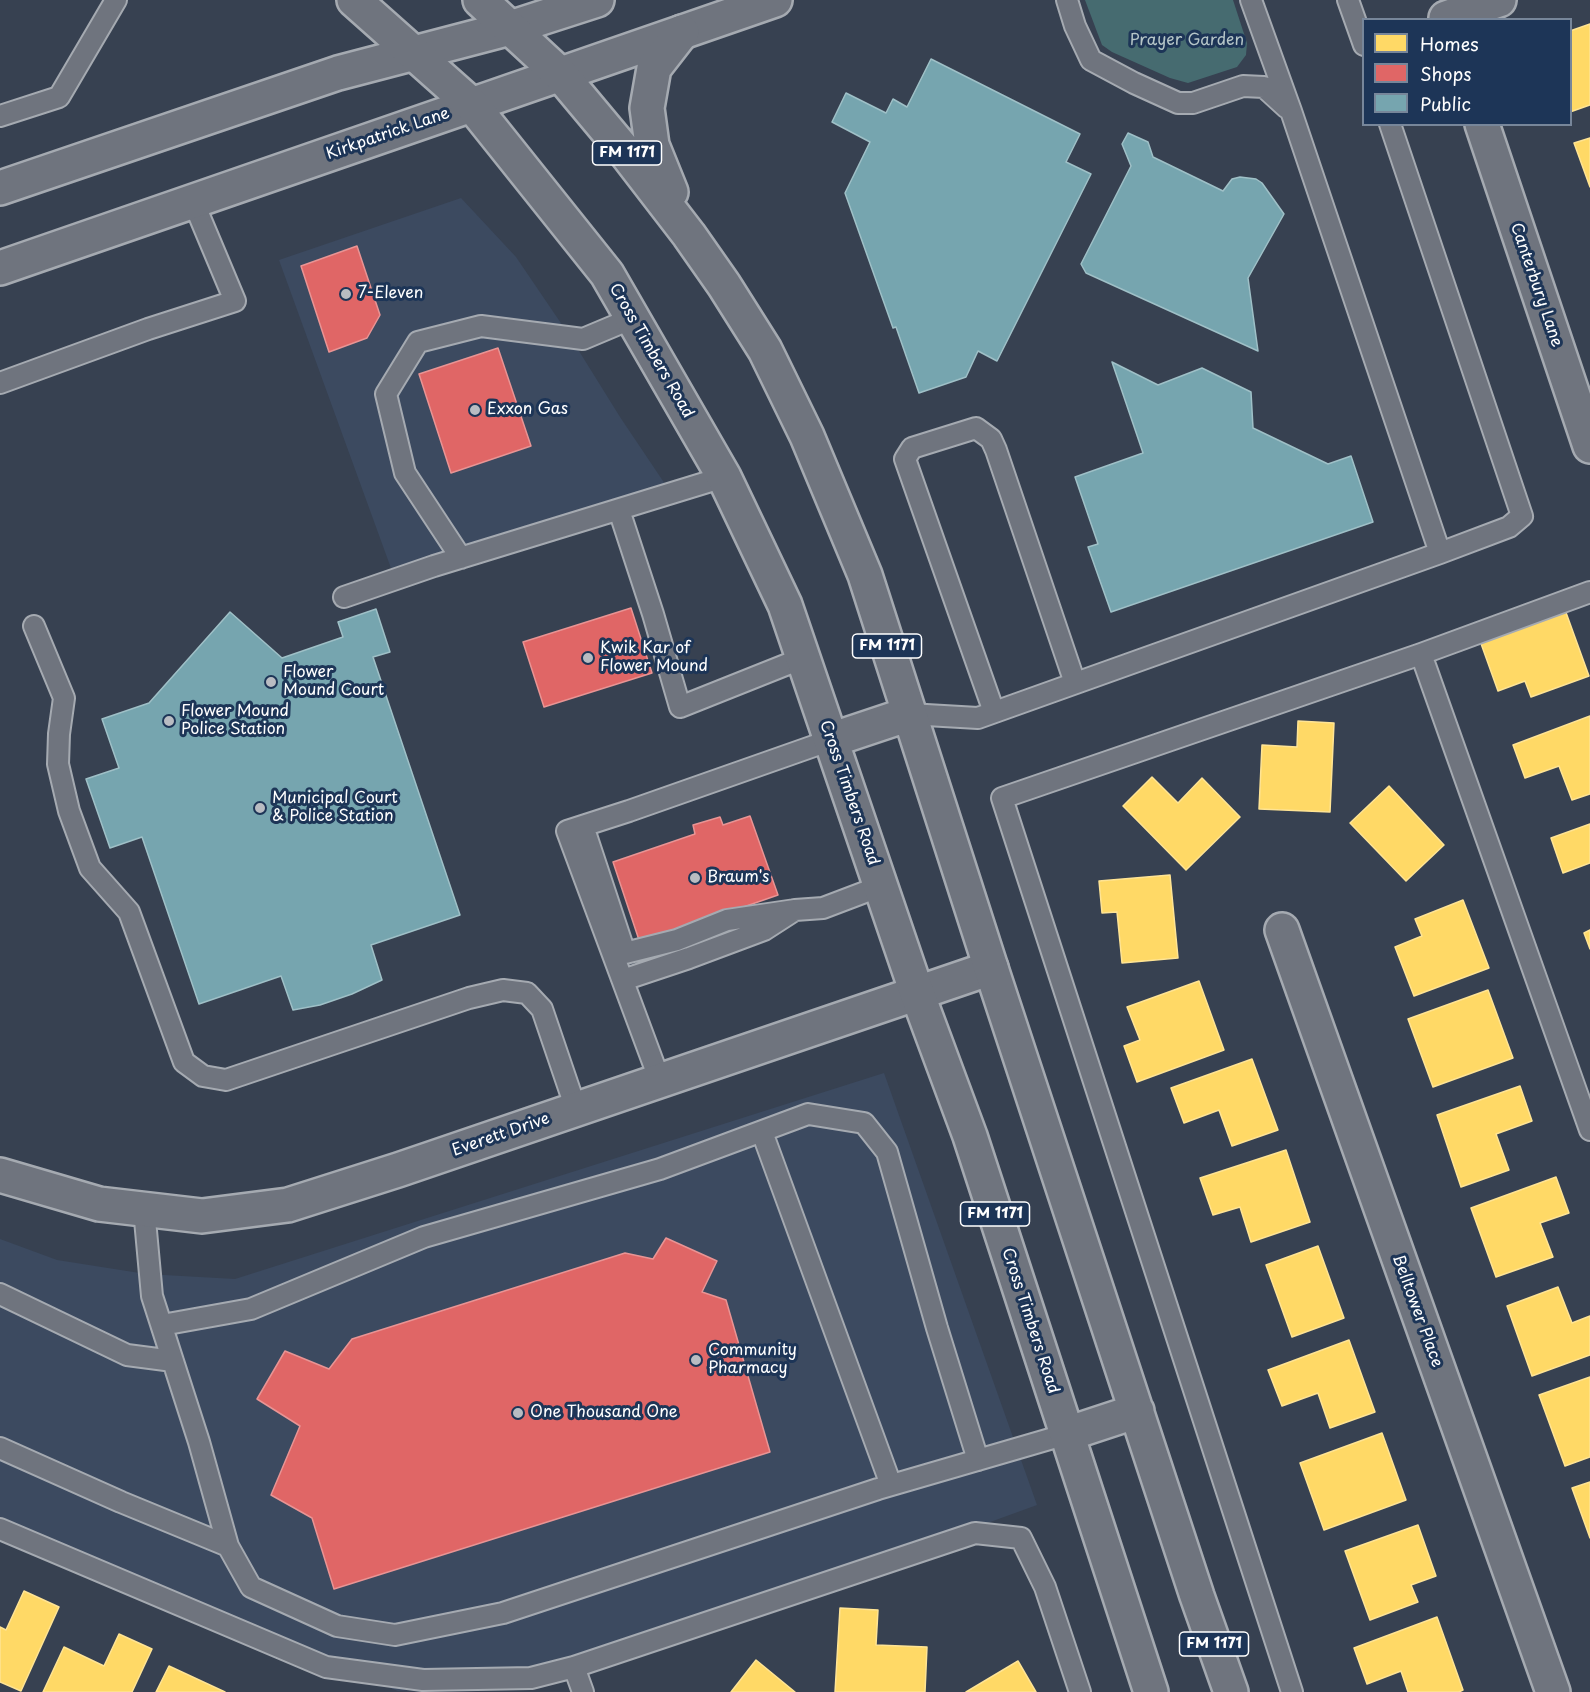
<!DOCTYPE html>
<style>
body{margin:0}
#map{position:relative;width:1590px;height:1692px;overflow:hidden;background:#374151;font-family:"Playpen Sans",sans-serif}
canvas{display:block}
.legend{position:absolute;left:1362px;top:18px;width:210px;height:108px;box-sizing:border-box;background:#1d3557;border:2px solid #77869a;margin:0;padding:8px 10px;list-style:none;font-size:18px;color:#fff}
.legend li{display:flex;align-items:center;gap:12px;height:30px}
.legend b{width:30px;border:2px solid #77869a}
</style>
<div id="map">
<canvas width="1590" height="1692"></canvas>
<ul class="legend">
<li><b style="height:16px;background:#ffd966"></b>Homes</li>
<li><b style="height:16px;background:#e06666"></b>Shops</li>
<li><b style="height:16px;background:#76a5af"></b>Public</li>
</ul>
</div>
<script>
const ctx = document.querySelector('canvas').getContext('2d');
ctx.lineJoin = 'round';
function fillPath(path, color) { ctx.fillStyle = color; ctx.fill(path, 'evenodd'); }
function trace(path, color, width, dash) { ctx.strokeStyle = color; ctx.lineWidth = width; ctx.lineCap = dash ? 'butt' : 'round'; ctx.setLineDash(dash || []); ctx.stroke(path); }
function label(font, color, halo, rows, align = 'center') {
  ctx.font = font + ' "Playpen Sans",sans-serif'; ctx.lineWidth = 6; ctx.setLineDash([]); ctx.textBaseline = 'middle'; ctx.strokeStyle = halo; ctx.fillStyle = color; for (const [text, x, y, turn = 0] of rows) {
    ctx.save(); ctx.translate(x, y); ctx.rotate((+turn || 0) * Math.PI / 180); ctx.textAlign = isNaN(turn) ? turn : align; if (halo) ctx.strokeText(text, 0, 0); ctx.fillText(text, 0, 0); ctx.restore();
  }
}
fillPath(new Path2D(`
 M461,198L516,257L569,335L620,417L665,484L483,547L396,582L279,260Z
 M884,1073L1037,1505L583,1670L484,1685L398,1691L0,1531V1239L57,1260L146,1274L235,1279Z`), '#3c4a60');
fillPath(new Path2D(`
 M1085,0H1233L1247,43L1246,55L1237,67L1188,83L1170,78L1112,52L1102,45Z`), '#466b70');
const homes = new Path2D(`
 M1590,24V105L1570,112V31Z
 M1590,138V187L1574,143Z
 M1564,607L1589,676L1531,697L1525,681L1498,691L1479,638Z
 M1590,716V794L1572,800L1559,766L1525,778L1513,745Z
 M1298,721L1334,723L1330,812L1259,809L1262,745L1297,747Z
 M1152,777L1178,803L1202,778L1240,817L1186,870L1123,806Z
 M1389,786L1444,845L1406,881L1350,823Z
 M1590,824V863L1563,873L1551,838Z
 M1170,875L1178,958L1122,963L1117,912L1102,913L1099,881Z
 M1463,900L1489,968L1414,996L1395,947L1422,936L1415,919Z
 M1590,930V949L1584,933Z
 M1199,981L1224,1050L1137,1082L1124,1046L1140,1040L1127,1007Z
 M1488,990L1513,1058L1433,1087L1408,1019Z
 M1252,1059L1278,1130L1232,1146L1219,1110L1184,1123L1171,1088Z
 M1520,1086L1532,1121L1496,1134L1509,1170L1461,1187L1437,1115Z
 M1286,1150L1310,1222L1251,1242L1240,1207L1213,1215L1200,1178Z
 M1556,1177L1569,1213L1540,1223L1553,1257L1496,1277L1471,1208Z
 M1318,1246L1344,1318L1292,1337L1266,1265Z
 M1558,1287L1572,1323L1590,1316V1355L1532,1376L1507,1306Z
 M1349,1340L1375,1412L1330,1428L1318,1393L1282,1406L1268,1370Z
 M1590,1377V1457L1565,1466L1539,1395Z
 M1382,1433L1406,1500L1324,1530L1300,1463Z
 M1590,1482V1538L1572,1488Z
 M1418,1525L1436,1576L1411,1585L1418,1602L1370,1620L1345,1551Z
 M24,1591L59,1607L21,1691L0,1682V1627L6,1630Z
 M840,1608L878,1610L876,1645L927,1647L925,1692H835Z
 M1437,1617L1463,1690L1459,1692H1408L1401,1671L1367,1684L1354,1648Z
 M119,1634L152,1649L132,1692H43L64,1647L104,1666Z
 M756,1660L795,1692H731Z
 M1018,1661L1036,1692H966Z
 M169,1666L225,1692H156Z`);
fillPath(homes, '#ffd966');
trace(homes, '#ffe494', 1.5);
const shops = new Path2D(`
 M357,246L380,315L367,338L329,352L301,266Z
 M498,348L531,446L451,473L419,374Z
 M631,608L652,673L544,707L523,642Z
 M750,816L778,895L640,943L613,862L695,834L693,825L720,817L723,825Z
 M666,1238L717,1261L702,1292L726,1300L770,1452L334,1589L312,1518L271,1495L300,1426L257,1399L285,1351L329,1369L352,1339L625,1253L653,1259Z`);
fillPath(shops, '#e06666');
trace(shops, '#e99494', 1.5);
const public = new Path2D(`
 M931,59L1080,134L1066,162L1091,174L997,361L978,351L966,377L919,393L896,327L893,328L845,193L870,142L832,122L846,93L886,113L893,99L907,107Z
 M1128,133L1148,142L1153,157L1223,191L1232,179L1240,177L1256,179L1262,183L1284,214L1248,278L1258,351L1086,273L1081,264L1131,166L1122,144Z
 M1112,362L1158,385L1202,368L1251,392L1253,428L1328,464L1351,456L1373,522L1111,612L1088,547L1098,544L1075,477L1143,453Z
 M376,609L390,652L373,657L460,915L371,945L382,980L352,994L320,1005L293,1010L281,976L199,1004L142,837L110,848L86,779L119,768L102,719L149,703L230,612L282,658L343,637L338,622Z`);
fillPath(public, '#76a5af');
trace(public, '#9fc0c7', 1.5);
const lane = new Path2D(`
 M1067,0L1075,26L1091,60L1134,83L1178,103H1193L1243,86L1264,87L1287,108
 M1251,0L1291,111L1440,553
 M1348,0L1364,45
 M0,116L59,97L116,0
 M0,383L148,329L235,301L193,201
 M619,510L653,614L680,707L803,658
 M461,558L405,473L386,394L418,342L481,326L583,339L633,318
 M344,597L434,566L724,477
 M34,626L64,698L59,734L58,764L69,811L90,868L129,912L184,1062L203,1076L226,1080L469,998L503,990L527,993L542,1009L576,1109
 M1421,654L1590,1130
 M994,712L905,459L912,448L976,428L991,439L996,450L1075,683
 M909,714L978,718L1440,553L1509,527L1522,516L1390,124
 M583,826L625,953L677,940L727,920L795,910
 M623,980L689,958L764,930L795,910L823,908L881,886
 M660,1081L567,831L629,811L831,740
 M762,1132L891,1485
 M144,1209L152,1296L199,1442L228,1546L251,1587L337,1626L395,1635L503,1613L878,1489L1067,1434
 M0,1294L127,1355L173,1361
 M162,1325L251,1309L424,1237L660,1169L808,1114L864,1123L887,1152L937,1328L978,1460
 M0,1448L121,1502L228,1546
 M0,1529L326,1667L423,1680L531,1678L574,1667L975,1533L1021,1538L1045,1587L1080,1692
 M574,1667L583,1692
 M1292,1692L1002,798L1421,654L1590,592`);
const street = new Path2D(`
 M1446,18L1499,0
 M1482,124L1590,446
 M1282,930L1553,1692
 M0,1175L99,1204L202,1216L288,1205L398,1170L991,968`);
const secondary = new Path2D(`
 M0,188L338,73L510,28L597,0
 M0,268L775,0`);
const primary = new Path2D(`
 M354,0L472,105L607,274L724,477L785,605L917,993L970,1136L1151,1692
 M480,0L561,75L622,148L689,235L724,285L765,350L807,436L865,575L991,968L1197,1596L1231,1692
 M671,192L652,145L647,108L654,68L682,32
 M831,740L909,714
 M1067,1434L1137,1411`);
trace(lane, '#a5aab1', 24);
trace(street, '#a5aab1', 38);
trace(secondary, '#a5aab1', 38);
trace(primary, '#a5aab1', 38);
trace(lane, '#6f747e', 20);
trace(street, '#6f747e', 33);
trace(secondary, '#6f747e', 33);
trace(primary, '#6f747e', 33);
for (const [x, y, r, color] of [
 [346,294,6,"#b9bcc2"],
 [475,410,6,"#b9bcc2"],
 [588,658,6,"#b9bcc2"],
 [271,682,6,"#b9bcc2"],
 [169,721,6,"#b9bcc2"],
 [260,808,6,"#b9bcc2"],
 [695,878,6,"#b9bcc2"],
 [696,1360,6,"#b9bcc2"],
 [518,1413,6,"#b9bcc2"]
]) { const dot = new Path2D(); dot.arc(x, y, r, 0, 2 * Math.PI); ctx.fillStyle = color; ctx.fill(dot); trace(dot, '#1d3557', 2); }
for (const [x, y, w] of [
 [627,153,69],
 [887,646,69],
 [995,1214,69],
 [1214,1644,69]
]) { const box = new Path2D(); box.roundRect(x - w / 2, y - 12, w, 24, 4.5); ctx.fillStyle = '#1d3557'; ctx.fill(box); trace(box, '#fff', 1.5); }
label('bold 15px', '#fff', null, [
 ["FM 1171",627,153],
 ["FM 1171",887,646],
 ["FM 1171",995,1214],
 ["FM 1171",1214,1644]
]);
label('16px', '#b6c6c8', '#1d3557', [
 ["Prayer Garden",1187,41]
]);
label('16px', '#fff', '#1d3557', [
 ["Kirkpatrick Lane",388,134,-19],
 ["Canterbury Lane",1536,285,71],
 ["Cross Timbers Road",651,351,60],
 ["Cross Timbers Road",849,793,71],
 ["Everett Drive",501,1135,-19],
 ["Belltower Place",1417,1311,70],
 ["Cross Timbers Road",1030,1321,72]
]);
label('16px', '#fff', '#1d3557', [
 ["7-Eleven",358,294],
 ["Exxon Gas",487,410],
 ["Kwik Kar of",600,649],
 ["Flower Mound",600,667],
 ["Flower",283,673],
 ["Mound Court",283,691],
 ["Flower Mound",181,712],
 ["Police Station",181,730],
 ["Municipal Court",272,799],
 ["& Police Station",272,817],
 ["Braum's",707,878],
 ["Community",708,1351],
 ["Pharmacy",708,1369],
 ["One Thousand One",530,1413]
], 'left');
</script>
